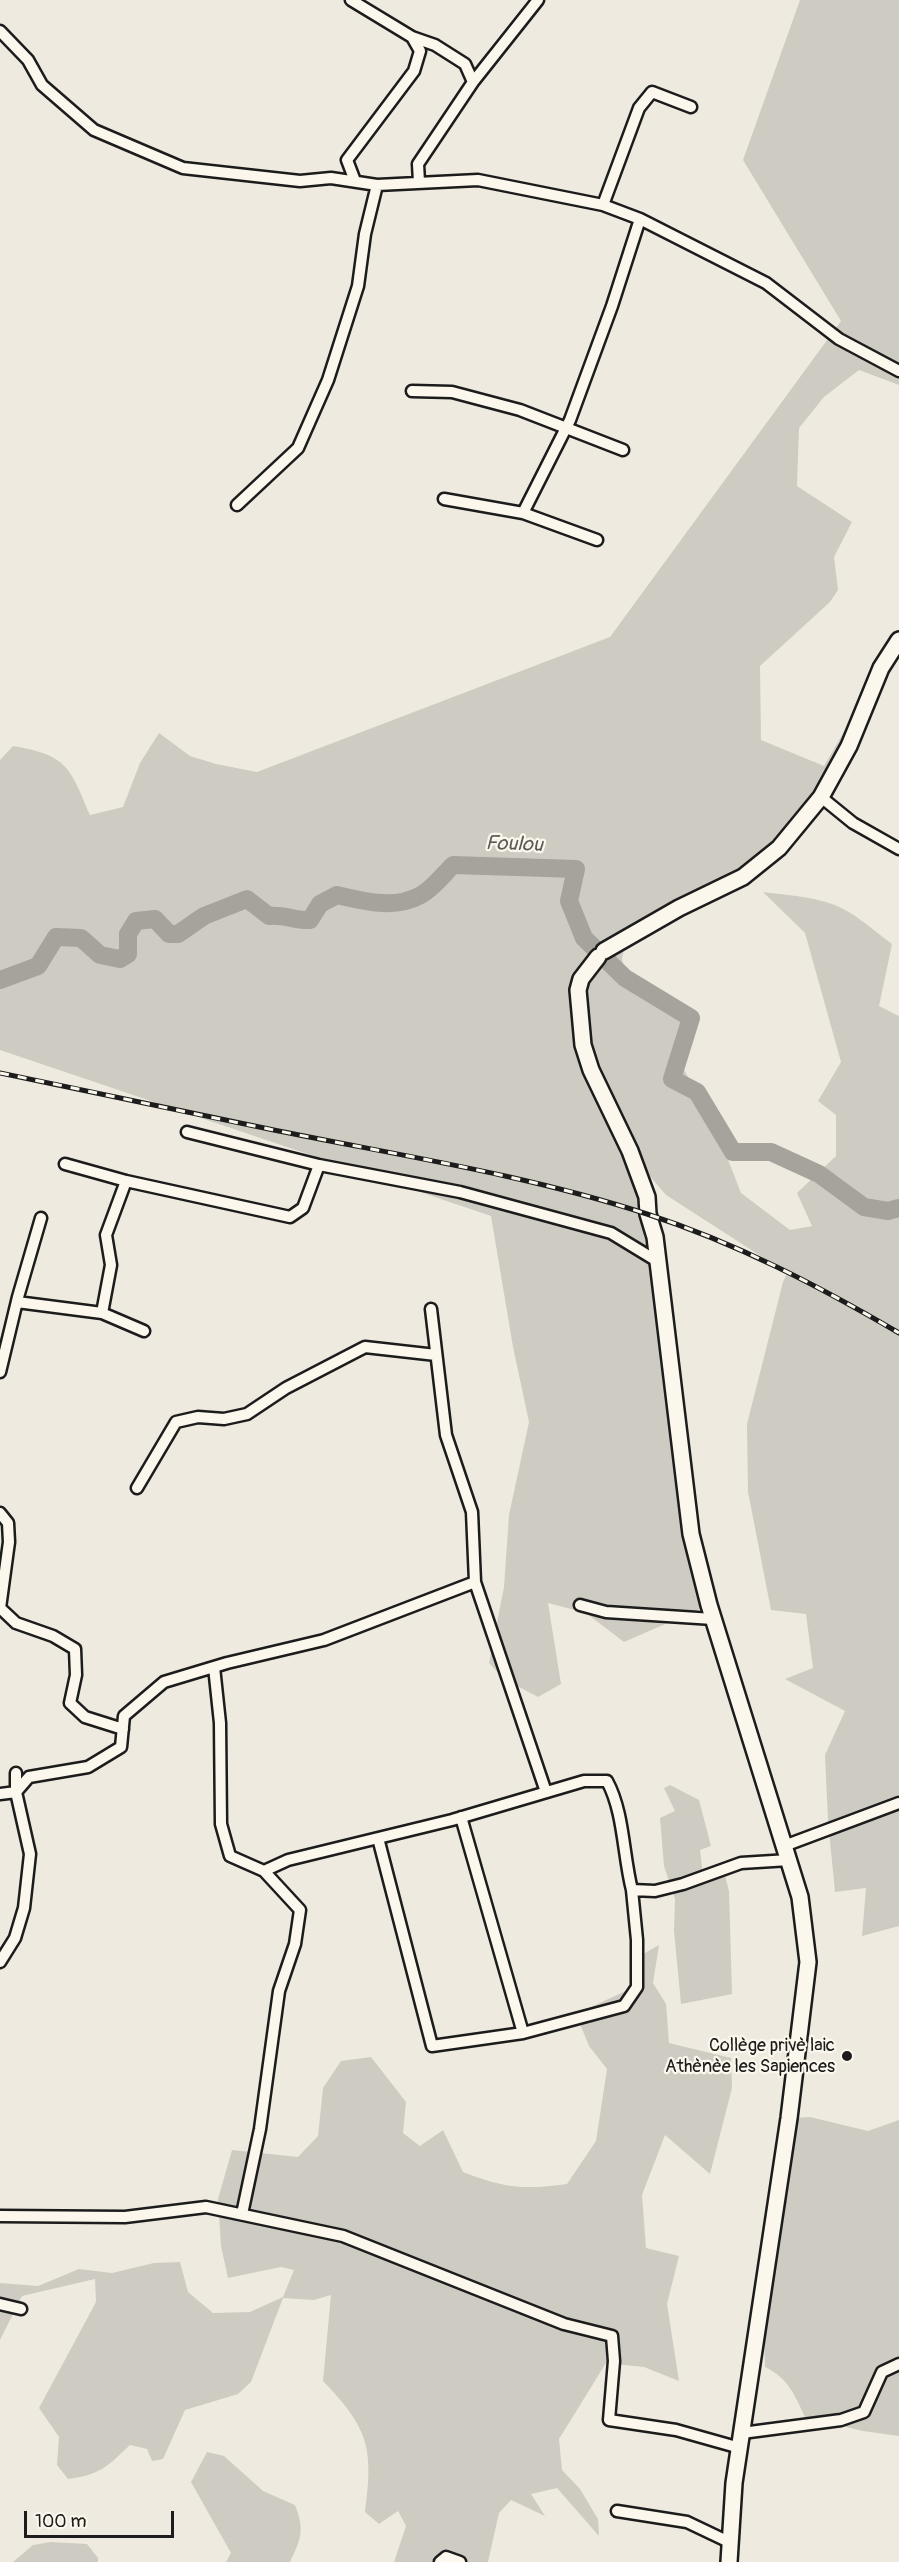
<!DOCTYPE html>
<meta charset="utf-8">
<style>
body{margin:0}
#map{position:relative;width:899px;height:2562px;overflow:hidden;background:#eeeadf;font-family:Pangolin,sans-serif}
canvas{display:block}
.scale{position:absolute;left:24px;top:2511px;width:150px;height:27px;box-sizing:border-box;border:3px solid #1c1c1c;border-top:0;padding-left:8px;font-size:18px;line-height:21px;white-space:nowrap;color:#1c1c1c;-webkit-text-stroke:4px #fbf7ec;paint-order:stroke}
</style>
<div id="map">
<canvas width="899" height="2562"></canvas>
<div class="scale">100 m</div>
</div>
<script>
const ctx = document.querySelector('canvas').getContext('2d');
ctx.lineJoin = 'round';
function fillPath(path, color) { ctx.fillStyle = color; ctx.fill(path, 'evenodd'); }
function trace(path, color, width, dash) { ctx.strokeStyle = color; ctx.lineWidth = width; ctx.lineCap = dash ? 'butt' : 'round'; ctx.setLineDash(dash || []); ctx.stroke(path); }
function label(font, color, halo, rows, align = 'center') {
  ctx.font = font + ' Pangolin,sans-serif'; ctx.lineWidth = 4.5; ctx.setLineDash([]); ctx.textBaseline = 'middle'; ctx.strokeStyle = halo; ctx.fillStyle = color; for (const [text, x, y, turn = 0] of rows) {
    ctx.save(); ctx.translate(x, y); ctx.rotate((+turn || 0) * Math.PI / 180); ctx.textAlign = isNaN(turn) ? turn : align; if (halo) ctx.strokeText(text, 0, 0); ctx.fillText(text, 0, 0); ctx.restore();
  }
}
fillPath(new Path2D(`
 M800,0H899V385L859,370L824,397L799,428L797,486L852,522L834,557L838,590L830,602L760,666L761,740L824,766L881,668L849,746L779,848L627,938L622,958L625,978L691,1018L690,1041L684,1070L733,1152L727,1157L741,1193L790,1230L812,1226L797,1193L836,1156V1115L818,1101L841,1062L805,933L763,892C785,895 808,896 829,903C852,910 873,930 892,944L879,1006L899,1016V1926L862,1936L866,1888L835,1892L828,1821L825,1755L845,1711L785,1679L813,1668L806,1614L771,1610L748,1492L747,1424L783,1282L787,1273L666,1195L630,1153L709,1605L624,1642L586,1613L548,1603L561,1684L538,1697L504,1679L489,1663L504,1587L509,1515L529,1422L513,1347L491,1216L0,1050V760L13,746C68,755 70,768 90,815L123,807L140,763L159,733L190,756L216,764L257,772L610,637L841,321L743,160Z
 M670,1785L699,1800L711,1846L700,1850L703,1875L724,1872L729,1891L732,1994L681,2004L674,1931L675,1899L664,1866L660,1818L675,1811L664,1788Z
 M659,1945L653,1983L666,2004L669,2043L731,2058L732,2088L710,2174L665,2135L642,2195L646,2248L679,2256L667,2304L679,2381L644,2367L606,2363L559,2439L562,2470L580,2489L598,2519L599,2536L557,2488L531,2494L545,2516L511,2500L499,2513L488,2562H394L406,2526L398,2511L379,2524L365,2512C374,2447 368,2428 323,2381L331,2295L314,2300L283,2298L251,2382L238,2394L185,2410L163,2459L152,2461L147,2449L130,2445C108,2466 100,2475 68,2479L57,2465L59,2437L39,2408L96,2302L95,2279L22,2296L0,2340V2283L38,2286L79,2269L112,2273L154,2263L180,2262L188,2292L213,2313L250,2312L283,2297L294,2270L281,2267L228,2278L221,2246L218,2199L232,2150L298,2157L318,2136L323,2088L341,2061L371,2057L406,2102L403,2133L420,2146L443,2130L463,2172C504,2188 524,2190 567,2184L596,2141L607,2069L589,2046L576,2014L630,1989L636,1958Z
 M810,2117L868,2131L899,2120V2436L863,2431L805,2417C794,2394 789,2379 765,2367L763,2297L789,2118Z
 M207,2452L224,2456L263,2491L295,2505C305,2530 301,2539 290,2562H226L231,2553L191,2482Z
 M51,2542L87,2544L98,2558V2562H13L33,2545Z`), '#ceccc2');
trace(new Path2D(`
 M0,980L38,966L56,937L81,938L100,955L120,959L128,954V934L136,921L155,919L169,934H178L204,916L247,899L269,916C284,914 295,921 310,920L320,904L337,895C364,901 394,910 421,895C433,888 443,875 453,865L576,869L569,901L584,938L625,978L691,1018L672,1079L697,1092L733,1152H771L819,1174L864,1207L888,1211L899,1208`), '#a6a39d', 18);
const street = new Path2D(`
 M351,0L412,37L435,45L465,64L473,82
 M0,31L28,60L42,85L94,130L183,168L300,181L331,178L377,185L478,180L603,205L640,219L766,283L839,339L899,371
 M355,181L347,160L414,71L420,51L412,37
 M419,182L418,164L473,82L538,0
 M603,205L639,108L652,92L691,107
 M412,391L452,392L520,410L623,450
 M444,499L523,513L597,540
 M237,505L298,448L328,380L358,286L365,234L377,185
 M523,513L570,420L612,306L640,219
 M821,797L853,823L899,849
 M187,1132L319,1165L460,1192L611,1233L657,1261
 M65,1164L126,1181L290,1217L303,1208L319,1165
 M17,1302L102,1313L144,1331
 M431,1309L446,1435L472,1512L475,1582L546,1792
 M102,1313L111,1265L106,1235L126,1181
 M0,1372L18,1297L41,1218
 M137,1488L176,1422L198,1417L224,1419L247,1414L286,1388L365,1347L436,1355
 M0,1513L8,1523L9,1542L0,1608L16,1623L53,1636L75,1649L76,1675L70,1703L85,1717L123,1729
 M580,1605L606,1612L713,1619
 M214,1667L220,1723L221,1824L230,1856L264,1871L300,1910L295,1944L279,1991L260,2129L242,2214
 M0,1794L16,1792L29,1777L88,1767L121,1747L124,1716L164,1682L227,1663L324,1640L475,1582
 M461,1817L523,2033
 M378,1838L432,2046L523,2033L624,2006L637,1987V1940L632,1890
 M784,1846L899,1803
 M264,1871L288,1860L452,1820L584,1781H607C624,1812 623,1855 632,1890L655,1891L683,1884L741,1863L789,1860
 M0,1962L15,1938L24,1908L30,1854L16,1792V1773
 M0,2216L125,2217L206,2207L343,2236L564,2324L612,2336L614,2361L609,2420L676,2430L740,2448
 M0,2304L21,2309
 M742,2433L841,2420L864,2412L882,2372L899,2364
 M617,2511L687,2522L729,2542
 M440,2562L446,2557L460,2562`);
const secondary = new Path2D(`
 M604,951L679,908L743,877L779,848L821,797L849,746L881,668L899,640
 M598,957L581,979L578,990L583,1045L591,1070L630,1151L647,1197L648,1214L655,1237L691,1534L709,1605L800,1897L808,1962L789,2118L734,2483L729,2562`);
trace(street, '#1c1c1c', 15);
trace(secondary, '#1c1c1c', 20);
trace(street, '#fbf7ec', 10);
trace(secondary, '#fbf7ec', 15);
const rail = new Path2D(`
 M0,1073C90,1091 179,1111 269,1129C396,1155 524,1174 647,1214C736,1243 819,1286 899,1333`);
trace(rail, '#1c1c1c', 5);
trace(rail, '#fbf7ec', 3, [9]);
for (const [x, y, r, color] of [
 [847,2056,6,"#1c1c1c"]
]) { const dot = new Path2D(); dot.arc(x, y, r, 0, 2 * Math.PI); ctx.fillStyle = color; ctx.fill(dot); trace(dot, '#fbf7ec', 2); }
label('18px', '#1c1c1c', '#fbf7ec', [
 ["Collège privè laic",835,2046],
 ["Athènèe les Sapiences",835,2067]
], 'right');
label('italic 20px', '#5a5956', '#fbf7ec', [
 ["Foulou",514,845,2]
]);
</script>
